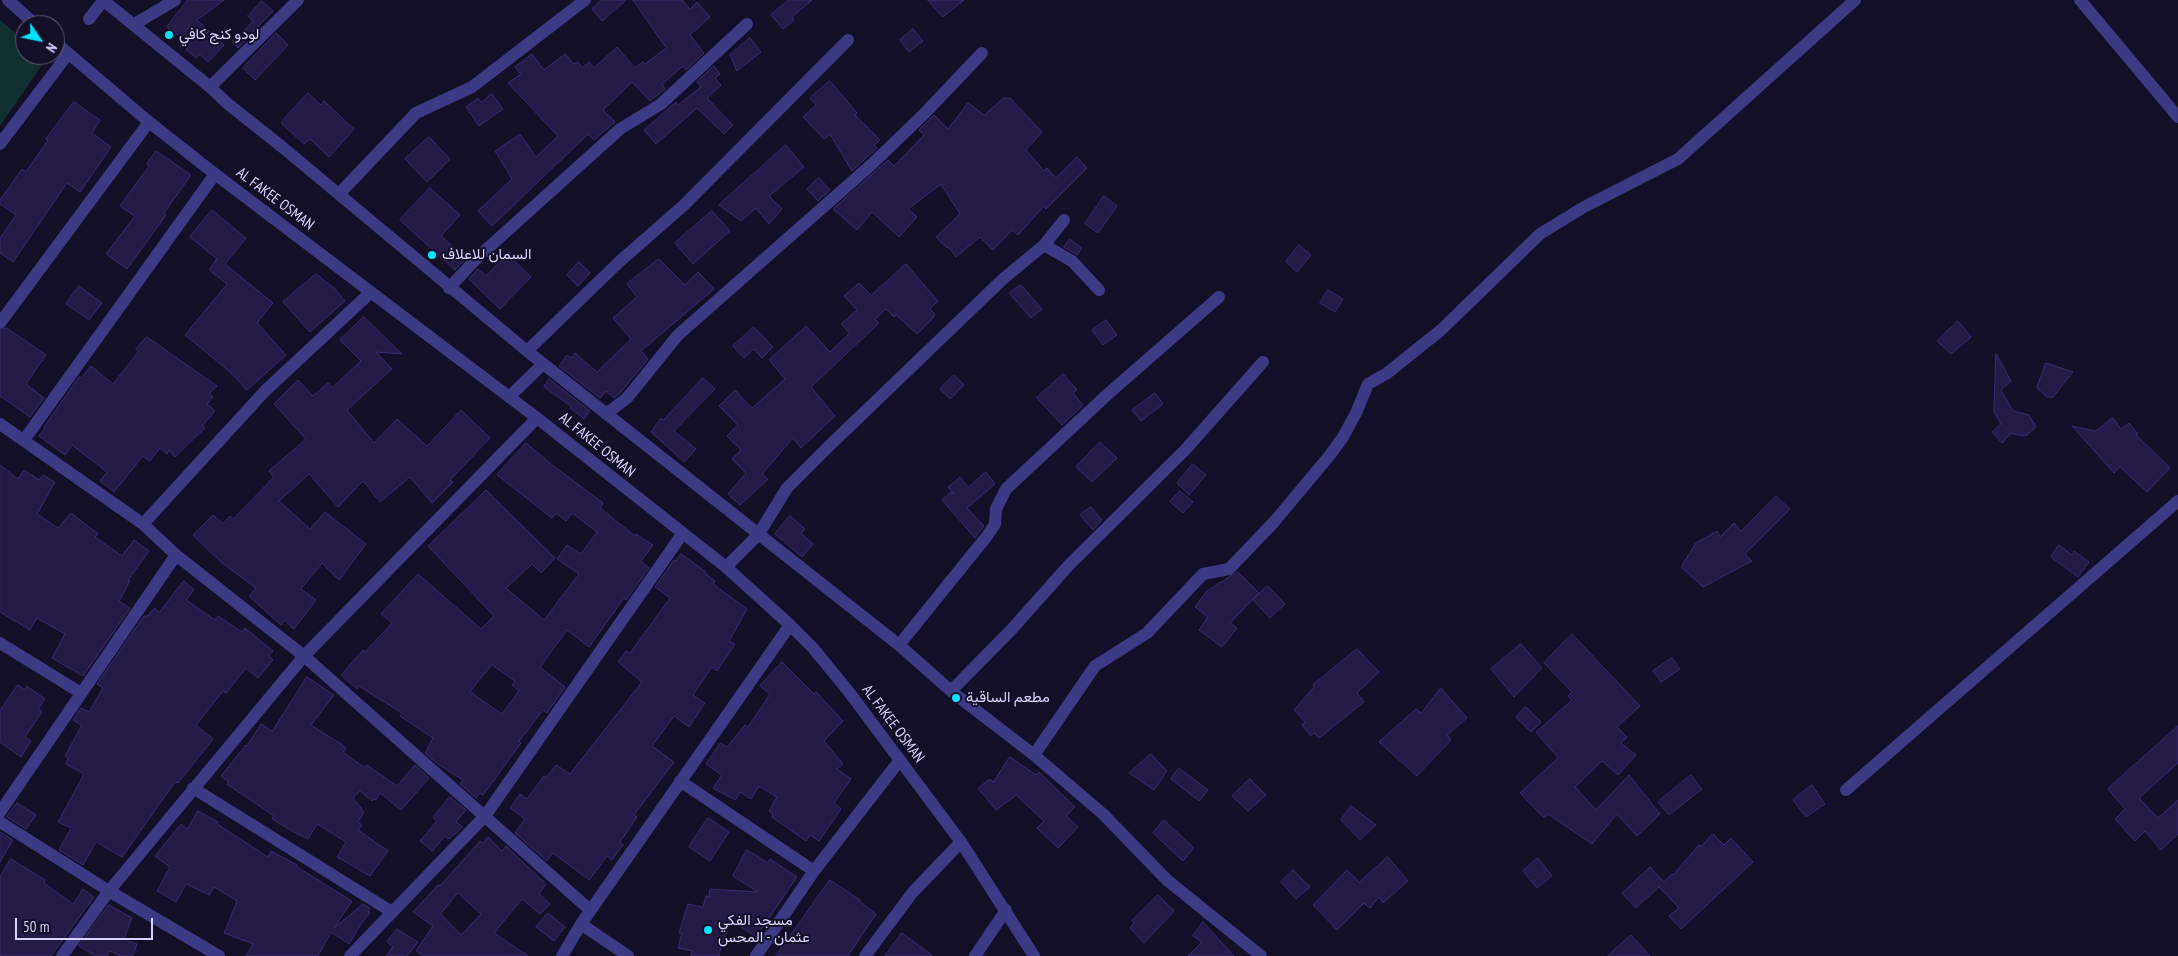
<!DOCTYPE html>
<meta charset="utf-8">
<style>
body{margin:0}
#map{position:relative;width:2178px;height:956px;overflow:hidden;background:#130f26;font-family:"PT Sans Narrow",sans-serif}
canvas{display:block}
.north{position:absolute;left:15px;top:15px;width:50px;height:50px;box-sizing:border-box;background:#130f26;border:1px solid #625e7d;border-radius:50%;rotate:124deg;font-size:14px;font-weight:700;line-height:20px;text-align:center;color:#d9d4ff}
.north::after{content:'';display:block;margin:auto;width:18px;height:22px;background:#00e5ff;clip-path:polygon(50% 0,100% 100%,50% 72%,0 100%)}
.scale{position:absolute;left:15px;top:918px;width:138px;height:22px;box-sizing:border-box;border:2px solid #d9d4ff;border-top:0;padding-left:6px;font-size:15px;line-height:18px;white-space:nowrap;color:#d9d4ff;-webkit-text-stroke:4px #130f26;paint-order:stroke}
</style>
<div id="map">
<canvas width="2178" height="956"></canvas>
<div class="north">N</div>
<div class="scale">50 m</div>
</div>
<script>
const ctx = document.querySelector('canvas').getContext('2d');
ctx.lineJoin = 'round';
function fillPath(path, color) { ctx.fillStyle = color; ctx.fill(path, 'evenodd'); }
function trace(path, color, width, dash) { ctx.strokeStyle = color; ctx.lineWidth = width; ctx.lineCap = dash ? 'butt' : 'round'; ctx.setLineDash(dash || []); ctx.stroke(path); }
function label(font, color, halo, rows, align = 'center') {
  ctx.font = font + ' "PT Sans Narrow",Vazirmatn,sans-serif'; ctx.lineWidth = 4; ctx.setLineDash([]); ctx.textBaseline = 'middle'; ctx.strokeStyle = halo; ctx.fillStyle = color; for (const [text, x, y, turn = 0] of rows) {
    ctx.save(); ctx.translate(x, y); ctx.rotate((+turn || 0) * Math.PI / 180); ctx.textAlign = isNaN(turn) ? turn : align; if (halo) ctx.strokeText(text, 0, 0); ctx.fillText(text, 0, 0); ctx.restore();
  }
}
fillPath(new Path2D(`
 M0,20L25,41V55H42L46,59L0,126Z`), '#12302f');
const building = new Path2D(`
 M188,0H224L197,20L224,45L208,62L200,54L196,58L186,49L190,44L167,27Z
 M602,0H626L602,21L592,9Z
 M633,0H682L690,9L697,2L710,17L690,35L704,53L686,70L683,66L662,84L665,89L650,101L632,82L603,110L615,122L594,140L588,134L492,226L478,211L512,179L495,151L520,134L536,157L558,136L508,83L521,74L515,67L532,54L544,70L565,54L574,64L578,62L582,68L589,62L594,68L617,47L635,68L643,62L645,64L666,48Z
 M789,0H812L792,17L794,20L783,29L771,15Z
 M928,0H964L943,17Z
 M262,1L273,11L238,48L233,43L253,21L248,16Z
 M913,29L923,41L909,52L900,40Z
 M276,33L288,45L255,80L243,68Z
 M750,38L761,52L737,71L730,55Z
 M714,66L720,74L715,78L721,85L707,98L733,125L724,134L697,108L656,144L644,130L676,102L678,105L701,87L697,82Z
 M830,81L857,113L855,115L880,140L874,145L877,148L852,171L830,134L824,139L803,117L816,105L810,98Z
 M308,93L321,105L324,101L354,129L329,157L310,139L304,144L281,123Z
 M492,94L503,109L479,126L466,107L478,98L481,102Z
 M1004,98H1010L1042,132L1026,150L1044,171L1047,168L1056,178L1077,157L1087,168L1046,209L1044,206L1018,235L1012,230L993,250L980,237L956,257L948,246L947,248L936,237L960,214L941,184L908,209L917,217L899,237L872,212L857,230L833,209L888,160L894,166L924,135L919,130L934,115L948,129L968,103L984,115Z
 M74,102L100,120L92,133L111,147L80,192L67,183L13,262L0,253V238L16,215L0,204V200L22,169L26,172L48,140L46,139Z
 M429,137L450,159L427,182L405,159Z
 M786,145L804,167L769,196L782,209L769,224L756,208L741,221L719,205Z
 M156,151L191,175L164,213L166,215L127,269L106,254L135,216L120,206L149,166L147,164Z
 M819,178L830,190L818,201L807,189Z
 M430,188L460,215L441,236L466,258L455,270L400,220Z
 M1104,196L1117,206L1098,233L1085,224Z
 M212,210L246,238L225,264L273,303L257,323L286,355L247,390L230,372L185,335L227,284L209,270L217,259L190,237Z
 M712,211L730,231L693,264L675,243Z
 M1070,239L1082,248L1077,255L1064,247Z
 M1299,245L1311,255L1297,272L1286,262Z
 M507,254L531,277L500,309L469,279L478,269L486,276Z
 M659,259L685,285L698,272L714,289L641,351L648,359L621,392L614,398L606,391L600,398L559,366L567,355L571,358L575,353L597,372L631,339L613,318L637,297L627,284Z
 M579,262L590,273L578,286L567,275Z
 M906,264L938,301L930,309L935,314L933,318L917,334L896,315L894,317L886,309L875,319L879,323L811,387L835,416L801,448L793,438L762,474L768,479L740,505L728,494L746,473L732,459L741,450L727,436L738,425L719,406L735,390L752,408L785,379L769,360L806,326L830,352L850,333L841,324L857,310L844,296L859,283L871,295Z
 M316,274L335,289L345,301L310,332L283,302Z
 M1021,285L1042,309L1031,318L1009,293Z
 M79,286L102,303L89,320L66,304Z
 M1328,290L1343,299L1335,312L1320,303Z
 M364,317L402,354L376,352L392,369L347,410L374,443L397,419L427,446L461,410L490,438L450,480L453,482L432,503L410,477L380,502L363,481L338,507L309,474L279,501L310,529L325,512L366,544L339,580L322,563L301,589L316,600L294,629L284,620L281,625L249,596L256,588L222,563L193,535L213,515L223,524L230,516L233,519L274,477L269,471L306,439L274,404L298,380L313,396L328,383L332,388L361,361L340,340Z
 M1106,320L1117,335L1103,345L1092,330Z
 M1958,321L1971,337L1951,354L1937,341Z
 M754,327L773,347L762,358L754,349L744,358L733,346Z
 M7,328L46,355L26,384L44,398L30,417L0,396V331Z
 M147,337L217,386L209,394L213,397L207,404L215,411L202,426L205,428L175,457L169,450L167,454L160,448L150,461L143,456L114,492L100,481L107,472L72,445L65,455L39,436L45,428L44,427L79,377L81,378L91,366L113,384L139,351L136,349Z
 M1996,354L2011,381L2001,390L2013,411L2029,415L2036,427L2027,435L2022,436L2011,433L2002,443L1992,432L2001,424L1994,412Z
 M2046,363L2073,372L2053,397H2047L2037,388Z
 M1063,374L1077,390L1073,393L1083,405L1062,425L1037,398Z
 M954,375L964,385L950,399L940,389Z
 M703,378L715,389L674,431L696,449L684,462L651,432L661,418L663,420Z
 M549,379L590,411L584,419L570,408L572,407L544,387Z
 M1155,393L1163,404L1141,421L1132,410Z
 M2113,418L2121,429L2129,423L2138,434L2136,435L2170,468L2147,492L2120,467L2114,473L2072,426L2095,431Z
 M1100,442L1117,458L1092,482L1076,467Z
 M526,443L551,464L603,503L600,508L635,536L636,534L653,545L641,561L649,568L626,600L624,598L589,647L567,630L540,667L565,687L547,713L543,710L519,741L521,743L483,795L480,793L476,798L460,784L463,780L439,765L425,753L433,738L400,716L402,713L359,686L357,689L341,675L363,650L365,652L392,623L381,614L418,574L481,629L494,616L428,546L486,490L555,558L541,573L532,564L506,588L544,620L579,574L557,559L567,545L581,554L597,532L572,513L566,521L556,513L552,518L497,475ZM492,665L515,681L512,685L519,691L502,714L470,692Z
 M1193,464L1206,475L1189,495L1177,483Z
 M0,465L18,479L24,470L39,480L43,475L55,482L37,514L58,528L71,513L98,534L95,537L122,556L134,540L149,551L128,580L130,581L119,601L130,608L83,676L52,658L65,634L37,618L30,630L0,612Z
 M986,472L995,484L967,508L984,526L975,538L942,500L951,492L954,494L948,487L960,477L968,487Z
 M1180,491L1193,502L1183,513L1170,502Z
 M1776,496L1790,509L1745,554L1752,561L1703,587L1681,567L1696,543L1717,531L1720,537L1734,523L1741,531Z
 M1091,507L1102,520L1093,530L1080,515Z
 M790,516L805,529L801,533L813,544L802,557L775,534Z
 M2059,545L2072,555L2074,551L2089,562L2078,577L2051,557Z
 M681,554L706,572L705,573L715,581L713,584L747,609L729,641L735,644L717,671L712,667L693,695L705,703L689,727L674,716L652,746L674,762L634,815L637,817L620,842L623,845L612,860L607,856L589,880L553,853L547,861L515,833L525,819L510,808L520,794L527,799L544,776L546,778L556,765L570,774L642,682L618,662L626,651L630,653L670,598L655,587L674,560L676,561Z
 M1238,572L1259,593L1230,623L1237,628L1222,647L1199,630L1208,617L1195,607L1207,591Z
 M184,581L194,590L186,600L215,620L218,616L242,632L245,628L273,651L269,656L273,660L258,678L246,668L226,693L223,691L196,725L213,739L178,783L175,782L122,857L96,842L83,865L59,850L71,828L58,822L84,774L66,764L68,758L65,756L82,725L73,720L81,708L89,712L103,688L97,684L144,616H148L154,608L159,612Z
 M1268,586L1285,604L1270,618L1253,600Z
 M1572,634L1640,706L1617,727L1627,737L1621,743L1636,755L1618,775L1602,761L1575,787L1596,810L1629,775L1660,814L1637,836L1617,814L1592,844L1548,814L1544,818L1520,793L1558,758L1536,732L1572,700L1568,696L1572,692L1544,663Z
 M1521,644L1542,668L1514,697L1491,669Z
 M1357,649L1379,672L1357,693L1364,702L1319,738L1314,733L1311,736L1302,725L1305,722L1294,710L1314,687L1313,685Z
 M1672,658L1680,669L1661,682L1653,671Z
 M782,662L814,694L816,692L843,721L824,741L843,764L837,769L851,779L834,803L841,809L819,841L810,835L806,841L772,817L773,814L769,811L777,797L759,786L751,799L740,792L735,800L713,788L722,775L706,764L720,743L727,747L745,725L748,727L770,694L760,686Z
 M307,677L334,695L311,725L341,744L346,748L343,752L365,768L367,765L397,786L415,765L429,778L401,810L380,793L376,800L374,799L372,801L360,791L353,798L364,812L358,822L362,825L358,830L388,851L370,876L337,857L346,842L317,824L308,839L292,831L272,819L274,816L227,784L229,782L221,776L246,745L247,746L261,724L272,731Z
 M18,685L25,690L27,686L45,699L38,709L42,712L25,737L31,741L21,757L0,742V711Z
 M1441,688L1467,718L1447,735L1451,740L1417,776L1379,742L1416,709L1421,713Z
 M1526,707L1541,722L1531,732L1516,717Z
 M2178,726V763L2139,798L2158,818L2178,800V834L2161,850L2145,831L2135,841L2115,819L2125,809L2108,789Z
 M1151,754L1167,771L1154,790L1129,773Z
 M1010,757L1036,775L1039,772L1075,807L1066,816L1078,827L1058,848L1037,828L1044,821L1016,795L996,810L978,788L990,779L993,782Z
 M1179,768L1208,790L1199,801L1171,779Z
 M1691,775L1702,789L1669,815L1658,802Z
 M1250,779L1266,795L1248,811L1232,796Z
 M1812,785L1825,804L1806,817L1793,800Z
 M450,797L466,810L456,822L463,827L449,839L445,836L432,851L420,841L437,821L433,818Z
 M17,803L36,815L26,829L7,817Z
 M1351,806L1376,825L1360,840L1341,820Z
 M198,811L218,822L217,824L268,857L271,851L297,865V867L352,901L334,928L363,904L370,908L368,912L370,913L361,924L349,944L331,932L318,956H246L253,944L224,933L237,901L214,887L209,895L186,884L176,902L157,891L170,867L155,856L181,824L187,829Z
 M708,818L729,832L710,861L689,847Z
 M1164,820L1194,848L1183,861L1153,833Z
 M0,832L13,840L0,862Z
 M1713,834L1724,845L1731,838L1753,862L1681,929L1669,916L1679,908L1659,887L1661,885L1636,908L1622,893L1650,867L1664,882L1672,874L1673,875L1699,845L1701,846Z
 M488,837L502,851L506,846L546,884L539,894L550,904L540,914L522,899L494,933L528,956H424L416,951L433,926L413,912L438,885L440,886L480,841L483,843ZM458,893L481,914L461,935L441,914Z
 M747,850L768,863L770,859L797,877L756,937L730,919L724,943L722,942L719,956H691L692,951L678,948L682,933H679L688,904L703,907L706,896L709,897L710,889L758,892L733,876Z
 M1388,857L1408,881L1383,903L1379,897L1370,908L1364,903L1337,930L1313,905L1347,870L1359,882Z
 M1538,858L1552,876L1537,888L1523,871Z
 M11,859L45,880L44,883L73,904L83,889L94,897L51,956H0V877Z
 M1293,870L1310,887L1296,899L1281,882Z
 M830,880L860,900L859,901L876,914L848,956H776Z
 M1158,895L1174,911L1144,943L1130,928L1134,923L1132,921Z
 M109,905L132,918L124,939L137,944L133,956H121L110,951L107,956H96L79,946Z
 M548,913L565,927L554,941L536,927Z
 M1203,922L1234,956H1188L1202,942L1193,936Z
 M397,929L418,942L407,956H386L393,947L387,942Z
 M902,933L933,956H885Z
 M1631,935L1650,956H1608Z`);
fillPath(building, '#241b47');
trace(building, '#3b2d73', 1);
trace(new Path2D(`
 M103,0L210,87L298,0
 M2080,0L2178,117
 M89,19L103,1
 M133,25L175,0
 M210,87L228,104L281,146L527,351L899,645L951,691L1034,755L1103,814L1167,880L1261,956
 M0,144L68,54
 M339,194L416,113L472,87L585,0
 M1044,245L1072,261L1099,290
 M449,288L478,257L620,129L661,104L747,24
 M0,323L149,122
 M527,351L619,262L683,206L848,40
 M509,397L543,364
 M606,414L627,398L678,335L871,165L924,114L982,53
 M0,424L143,524L176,555L304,656L590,910
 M24,440L215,174
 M143,524L265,391L371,292
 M726,567L758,535L787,488L827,448L1003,279L1044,245L1064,220
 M0,643L81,693
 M899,645L987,536L995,524L996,509L1006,489L1109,393L1219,297
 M951,691L1012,629L1069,565L1185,450L1263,362
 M1034,755L1095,666L1147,633L1203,574L1229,569L1274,522L1330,455L1343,437L1356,413L1368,384L1386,374L1441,330L1540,234L1584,207L1678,159L1855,0
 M680,781L814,871
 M193,788L392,912
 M1846,790L2178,501
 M0,812L176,555
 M0,822L109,891L219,956
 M581,924L628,956
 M62,956L109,891L304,656L537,418
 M350,956L485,816L683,533
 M562,956L581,924L790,625
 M756,956L814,871L900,760
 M865,956L913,892L961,842
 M975,956L1006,910`), '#3d3a85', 12);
trace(new Path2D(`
 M8,0L36,25
 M55,42L149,122L215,174L537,418L726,567L790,625L813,648L849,692L961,842L1034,956`), '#3d3a85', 12);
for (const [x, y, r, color] of [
 [169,35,5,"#00e5ff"],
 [432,255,5,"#00e5ff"],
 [956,698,5,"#00e5ff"],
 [708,930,5,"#00e5ff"]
]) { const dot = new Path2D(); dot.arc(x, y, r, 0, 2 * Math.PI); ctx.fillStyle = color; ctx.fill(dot); trace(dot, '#130f26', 2); }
label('15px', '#d9d4ff', '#130f26', [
 ["لودو كنج كافي",179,35],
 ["السمان للاعلاف",442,255],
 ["مطعم الساقية",966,698],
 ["مسجد الفكي",718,921],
 ["عثمان - المحس",718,938]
], 'left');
label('15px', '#d9d4ff', '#130f26', [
 ["AL FAKEE OSMAN",275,199,37],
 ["AL FAKEE OSMAN",597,445,39],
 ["AL FAKEE OSMAN",893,724,53]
]);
</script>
